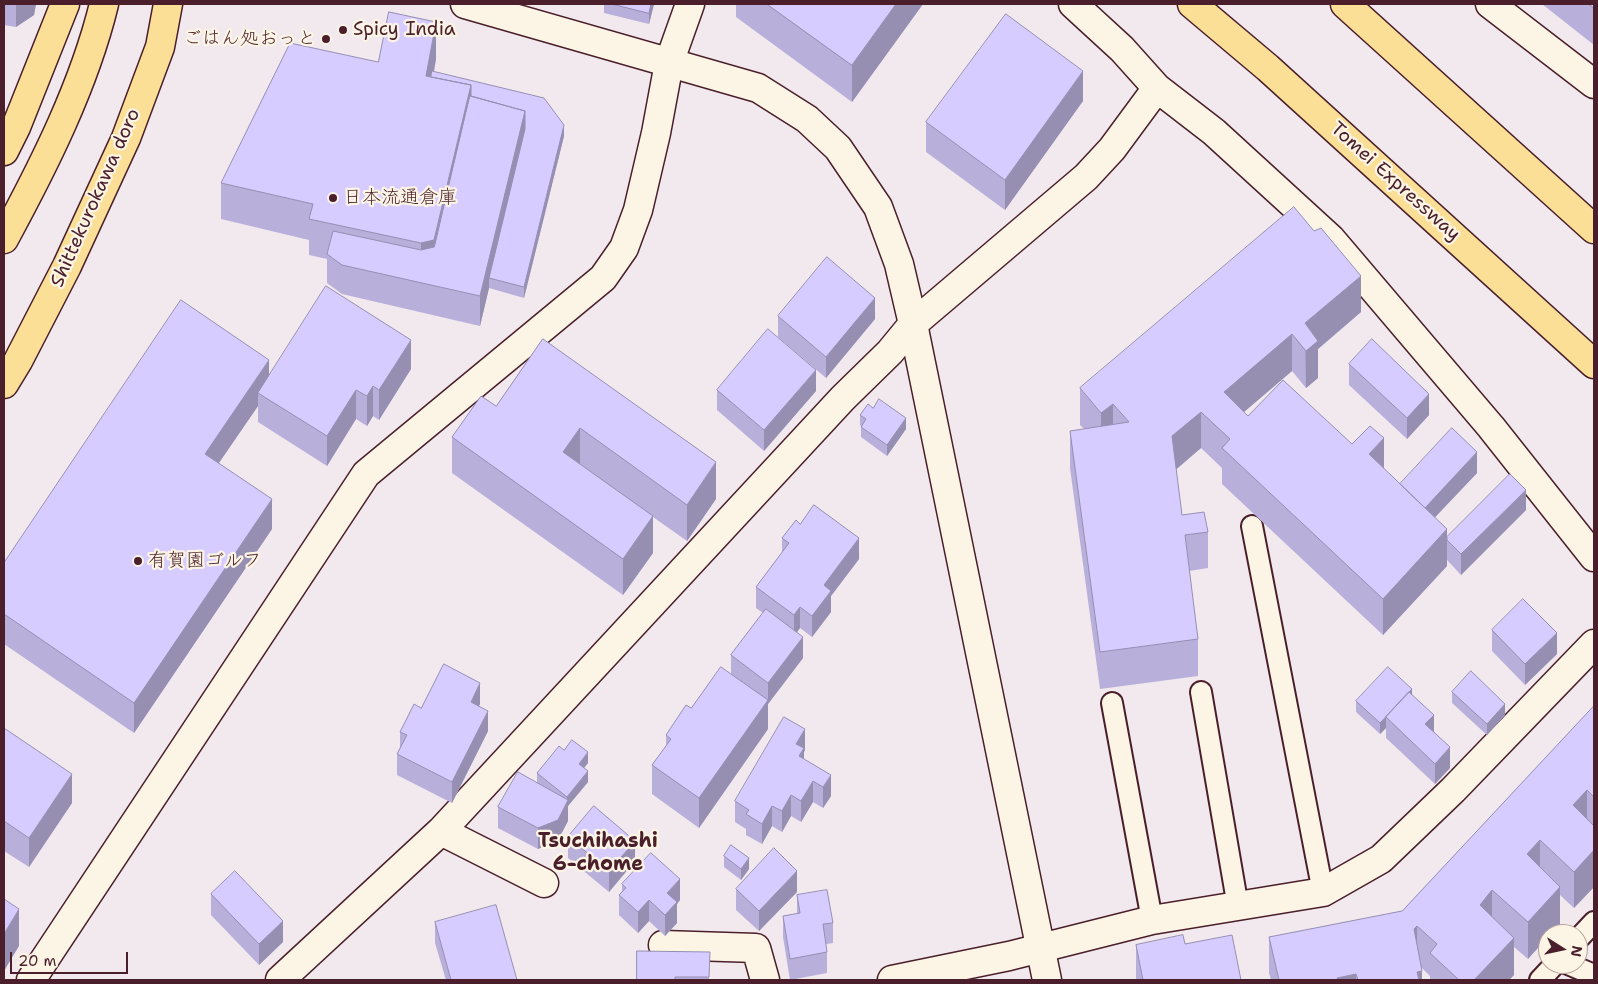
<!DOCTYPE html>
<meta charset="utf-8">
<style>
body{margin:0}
#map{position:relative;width:1598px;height:984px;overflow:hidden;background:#f1e9ed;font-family:"Shantell Sans",sans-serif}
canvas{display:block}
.frame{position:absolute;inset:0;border:5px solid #4a1f2b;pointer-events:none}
.north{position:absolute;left:1538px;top:924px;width:50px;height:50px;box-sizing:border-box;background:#fcf5e5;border:1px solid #b59f9b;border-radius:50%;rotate:100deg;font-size:14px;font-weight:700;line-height:20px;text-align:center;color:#4a1f2b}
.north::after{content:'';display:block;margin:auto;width:18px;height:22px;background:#4a1f2b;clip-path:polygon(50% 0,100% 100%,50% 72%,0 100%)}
.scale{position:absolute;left:10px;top:952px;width:118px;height:22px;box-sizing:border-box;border:2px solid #4a1f2b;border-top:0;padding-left:6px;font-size:15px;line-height:18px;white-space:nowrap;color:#4a1f2b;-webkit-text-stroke:4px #fcf5e5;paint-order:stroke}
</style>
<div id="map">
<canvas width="1598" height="984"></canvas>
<div class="frame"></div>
<div class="north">N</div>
<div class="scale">20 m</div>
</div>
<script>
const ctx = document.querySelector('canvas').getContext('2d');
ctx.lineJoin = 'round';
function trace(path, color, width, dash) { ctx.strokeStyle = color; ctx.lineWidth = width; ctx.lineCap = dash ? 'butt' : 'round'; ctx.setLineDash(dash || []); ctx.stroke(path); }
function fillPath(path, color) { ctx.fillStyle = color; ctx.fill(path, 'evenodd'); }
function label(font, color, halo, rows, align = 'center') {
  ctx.font = font + ' "Shantell Sans","Klee One",sans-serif'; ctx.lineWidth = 4.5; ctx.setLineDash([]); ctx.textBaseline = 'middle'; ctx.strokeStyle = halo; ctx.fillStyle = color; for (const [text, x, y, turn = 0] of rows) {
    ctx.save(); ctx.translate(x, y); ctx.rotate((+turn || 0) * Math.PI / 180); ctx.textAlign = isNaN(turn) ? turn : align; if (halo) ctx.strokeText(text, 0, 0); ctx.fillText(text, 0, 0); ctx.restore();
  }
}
const service = new Path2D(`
 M1252,526L1323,892
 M1201,692L1238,907
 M1112,703L1152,920
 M1578,939L1594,922
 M1568,964L1594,975
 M1540,980L1555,964`);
const minor = new Path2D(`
 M1073,4L1122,49L1157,88L1214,132L1331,239L1491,427L1594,557
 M1490,4L1594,84
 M441,831L544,883
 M663,945L756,948L765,980
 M31,980L366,474L603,278L624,248L638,210L656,133L669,63L690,4
 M280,980L441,831L843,398L890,352L913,324L1086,177L1112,149L1157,88
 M892,980L1009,956L1152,920L1323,892L1381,859L1453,790L1594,644`);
const tertiary = new Path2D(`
 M465,4L758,88L807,119L838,148L878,207L899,264L913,324L1047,980`);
const primary = new Path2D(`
 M4,239C44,165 84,86 104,4
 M4,384L18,361L67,266L126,138L160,47L168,4`);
const motorway = new Path2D(`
 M1192,4L1268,68L1594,364
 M1345,4L1594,229
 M4,151L16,127L65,4`);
trace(service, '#4a1f2b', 24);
trace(minor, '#4a1f2b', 31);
trace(tertiary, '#4a1f2b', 31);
trace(primary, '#4a1f2b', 31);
trace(motorway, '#4a1f2b', 31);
trace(service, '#fcf5e5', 20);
trace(minor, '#fcf5e5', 28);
trace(tertiary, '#fcf5e5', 28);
trace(primary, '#fbdf96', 28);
trace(motorway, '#fbdf96', 28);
fillPath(new Path2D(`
 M4,4H36L34,15L16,27L4,25Z
 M604,4H654L649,24L604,13Z
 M736,4H923L852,102L736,17Z
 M1542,4H1594V45Z
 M436,59L434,72L564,136L524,298L489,288L480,326L342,294L327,283V259L309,255V240L221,219V183L378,62Z
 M1083,101L1005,210L926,152V122Z
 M1361,312L1318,349V378L1306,388L1292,371L1244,412L1248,416L1352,444L1384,469L1400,484L1477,473L1435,517L1447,537L1526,510L1461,575L1447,560V566L1383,635L1222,484V468L1201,448L1176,469L1182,515L1208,532V568L1189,571L1198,639V676L1100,689L1070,468V431L1084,429L1080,425V388Z
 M778,316L875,319L826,378L778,337Z
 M543,339L716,499L687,541L653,517V553L623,595L452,473V437L496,406Z
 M1349,364L1429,415L1407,439L1349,385Z
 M411,369L379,420L373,416L367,426L356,419L327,466L258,422V406L219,463L272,529L134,733L4,644V563L269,375Z
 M717,390L816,391L764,451L717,410Z
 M860,415L906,429L887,456L861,437V426L860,425Z
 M800,524L859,559L831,596V612L812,637L800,628L797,632L803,658L768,704V729L699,828L652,794V765L666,746V735L691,708L731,675V655L763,613L756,608V587L782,553V538Z
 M1492,630L1557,654L1525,685L1492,651Z
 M1452,692L1505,715L1487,735L1452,703Z
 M1412,694L1434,732L1450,768L1435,784L1386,738V728L1380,734L1356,712V701Z
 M480,704L479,706L488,731L452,803L397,775V754L400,748V732L421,708Z
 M1594,706V887L1574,908L1560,895V924L1551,934H1548L1528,959L1514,947V975L1509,980H1430V976L1421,967L1422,980H1271L1269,973V937L1402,911Z
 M4,728L72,803L29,867L4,851Z
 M564,750L588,763L584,768L588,782L568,806V821L558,840L538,849L498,828V807L537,783V773Z
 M805,750L804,752V759L831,796L823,808L813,802L801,822L791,816L782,832L772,826L762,844L746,835V829L735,822V801Z
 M568,837L635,861L609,892L568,858Z
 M724,856L749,869L741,880L724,867Z
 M622,884L680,900L677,904V923L665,936L649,921L638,933L619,915V895L622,891Z
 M736,889L797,892L759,931L736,910Z
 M211,894L283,942L259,965L211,915Z
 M797,895L833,923V943L826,944L827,952V973L790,980L783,937V916L797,914Z
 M435,922L517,980H446L435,943Z
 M1185,944L1241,980H1136V945Z
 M710,952L709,980H637Z`), '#b9afdb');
fillPath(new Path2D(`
 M16,4H36L34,15L16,27Z
 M651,4H654L649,24V13Z
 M896,4H923L852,102V65Z
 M436,22V59L428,102L426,76Z
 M1083,71V101L1005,210V180Z
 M471,85V115L434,276L421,280V243Z
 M525,111V140L489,278V288L480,326V296Z
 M564,125V136L524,298V287Z
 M1361,276V312L1318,349V378L1306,388L1305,323Z
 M875,298V319L826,378V357Z
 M1292,334V371L1224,429V392Z
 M411,340V369L379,420V390Z
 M269,360V389L258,393V406L205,483V454Z
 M816,370V391L764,451V430Z
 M373,386V416L367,426V396Z
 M356,390V419L327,466V436Z
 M1429,394V415L1407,439V418Z
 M1113,404V440L1101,450V413Z
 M1201,412V448L1172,473V436Z
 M906,418V429L887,456V445Z
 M580,428V465L563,452Z
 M1384,438V475L1369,454Z
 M1477,452V473L1424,529V508Z
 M716,462V499L687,541V505Z
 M1526,490V510L1461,575V554Z
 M272,499V529L134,733V703Z
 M653,516V553L623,595V559Z
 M1447,529V566L1383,635V599Z
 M859,538V559L831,596V612L812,637V616L824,585Z
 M800,607V628L794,636V615Z
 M1557,633V654L1525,685V664Z
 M803,637V658L768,704V683Z
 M480,683V704L471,722V702Z
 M1412,689V700L1386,717V728L1380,734V723Z
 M768,700V729L699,828V798Z
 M1505,704V715L1487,735V724Z
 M488,711V731L452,803V782Z
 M1434,715V736L1425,724Z
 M805,729V750L804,752V769L799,761L796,744Z
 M1450,747V768L1435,784V764Z
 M588,752V763L579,774V764Z
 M588,771V782L568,806V821L558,840L538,849V828L567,802V797Z
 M72,774V803L29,867V838Z
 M831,775V796L823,808V787Z
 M813,781V802L801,822V801Z
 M1587,790V827L1573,805Z
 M791,795V816L782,832V811Z
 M772,806V826L762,844V824Z
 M1540,840V877L1527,854Z
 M635,841V861L609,892V871Z
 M1594,850V887L1574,908V872Z
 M749,858V869L741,880V869Z
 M797,871V892L759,931V911Z
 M680,879V900L677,904V923L665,936V915L667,893Z
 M1560,887V924L1551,934H1548V937L1528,959V922Z
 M1492,890V927L1480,905Z
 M649,900V921L638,933V912Z
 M19,909V946L4,971V934Z
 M283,921V942L259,965V944Z
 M1417,926V963L1414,929Z
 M1514,938V975L1509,980H1474Z
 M1422,971V980H1417V972Z
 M1356,974V980H1337V978Z`), '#968fb2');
const building = new Path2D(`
 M612,4H651L649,13Z
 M767,4H896L852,65Z
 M1589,4H1594V8Z
 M389,12L436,22L426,76L471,85L434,240L421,243L309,219L313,204L221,183L290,43L378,62Z
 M1006,14L1083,71L1005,180L926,122Z
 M432,71L544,98L564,125L524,287L489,278L525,129V111L471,96V85L431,77Z
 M470,96L525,111L480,296L342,265L327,254L333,231L421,250L434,247Z
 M1294,207L1314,231L1321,228L1361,276L1305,323L1318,341L1306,351L1292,334L1224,392L1248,416L1283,380L1352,444L1370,426L1384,438L1369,454L1447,529L1383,599L1222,448L1230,439L1201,412L1172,436L1182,515L1204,512L1208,532L1185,535L1198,639L1100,652L1070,431L1129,422L1113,404L1101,413L1080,388Z
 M827,257L875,298L826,357L778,316Z
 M326,286L411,340L379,390L373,386L367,396L356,390L327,436L258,393Z
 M181,300L269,360L205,454L272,499L134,703L4,614V563Z
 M768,329L816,370L764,430L717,390Z
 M543,339L716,462L687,505L580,428L563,452L653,516L623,559L452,437L481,396L496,406Z
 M1372,339L1429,394L1407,418L1349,364Z
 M879,399L906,418L887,445L861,427L866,419L860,415L868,404L873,408Z
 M1452,428L1477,452L1425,508L1400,484Z
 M1510,474L1526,490L1461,554L1447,540V537Z
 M814,505L859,538L824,585L831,591L812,616L800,607L794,615L756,587L789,543L782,538L796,520L800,524Z
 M1523,599L1557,633L1525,664L1492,630Z
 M766,609L803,637L768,683L731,655Z
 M444,664L480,683L471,702L488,711L452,782L397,754L407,735L400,732L414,704L421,708Z
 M721,667L768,700L699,798L652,765L671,739L666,735L686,705L691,708Z
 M1388,667L1412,689L1380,723L1356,701Z
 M1471,671L1505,704L1487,724L1452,692Z
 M1409,692L1434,715L1425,724L1450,747L1435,764L1386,717Z
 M1594,706V797L1587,790L1573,805L1594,826V850L1574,872L1540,840L1527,854L1560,887L1528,922L1492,890L1480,905L1514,938L1474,980H1459L1430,953L1437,944L1417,926L1414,929L1422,971L1417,972L1419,980H1358L1356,974L1337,978L1338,980H1279L1269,937L1402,911Z
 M784,717L805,729L796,744L804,748L799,756L831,775L823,787L813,781L801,801L791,795L782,811L772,806L762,824L746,814L749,810L735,801Z
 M4,728L72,774L29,838L4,821Z
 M572,740L588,752L579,764L588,771L567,797L537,773L559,746L564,750Z
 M518,772L568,800L558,820L538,828L498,807Z
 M594,806L635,841L609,871L568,837Z
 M731,845L749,858L741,869L724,856Z
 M774,848L797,871L759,911L736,889Z
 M651,853L680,879L667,893L677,902L665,915L649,900L638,912L619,895L626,888L622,884Z
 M235,871L283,921L259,944L211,894Z
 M827,890L833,923L823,924L827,952L790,959L783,916L800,913L797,895Z
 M4,899L19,909L4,934Z
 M496,905L517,980H451L435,922Z
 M1183,935L1185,944L1232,935L1241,980H1143L1136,945Z
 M637,951L710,952L709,977H675V980H637Z`);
fillPath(building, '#d7ccff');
trace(building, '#968fb2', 1);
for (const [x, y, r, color] of [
 [343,30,5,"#4a1f2b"],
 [326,39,5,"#4a1f2b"],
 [333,198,5,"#4a1f2b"],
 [138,561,5,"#4a1f2b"]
]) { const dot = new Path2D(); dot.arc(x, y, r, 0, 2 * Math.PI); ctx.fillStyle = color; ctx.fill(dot); trace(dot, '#fcf5e5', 2); }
label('19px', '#4a1f2b', '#fcf5e5', [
 ["Spicy India",353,30],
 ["ごはん処おっと",316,39,"right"],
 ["日本流通倉庫",343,198],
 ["有賀園ゴルフ",148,561]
], 'left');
label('19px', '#4a1f2b', '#fcf5e5', [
 ["Tomei Expressway",1395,182,42],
 ["Shittekurokawa doro",96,198,-66]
]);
label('bold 20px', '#4a1f2b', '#fcf5e5', [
 ["Tsuchihashi",598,842],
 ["6-chome",598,865]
]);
</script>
